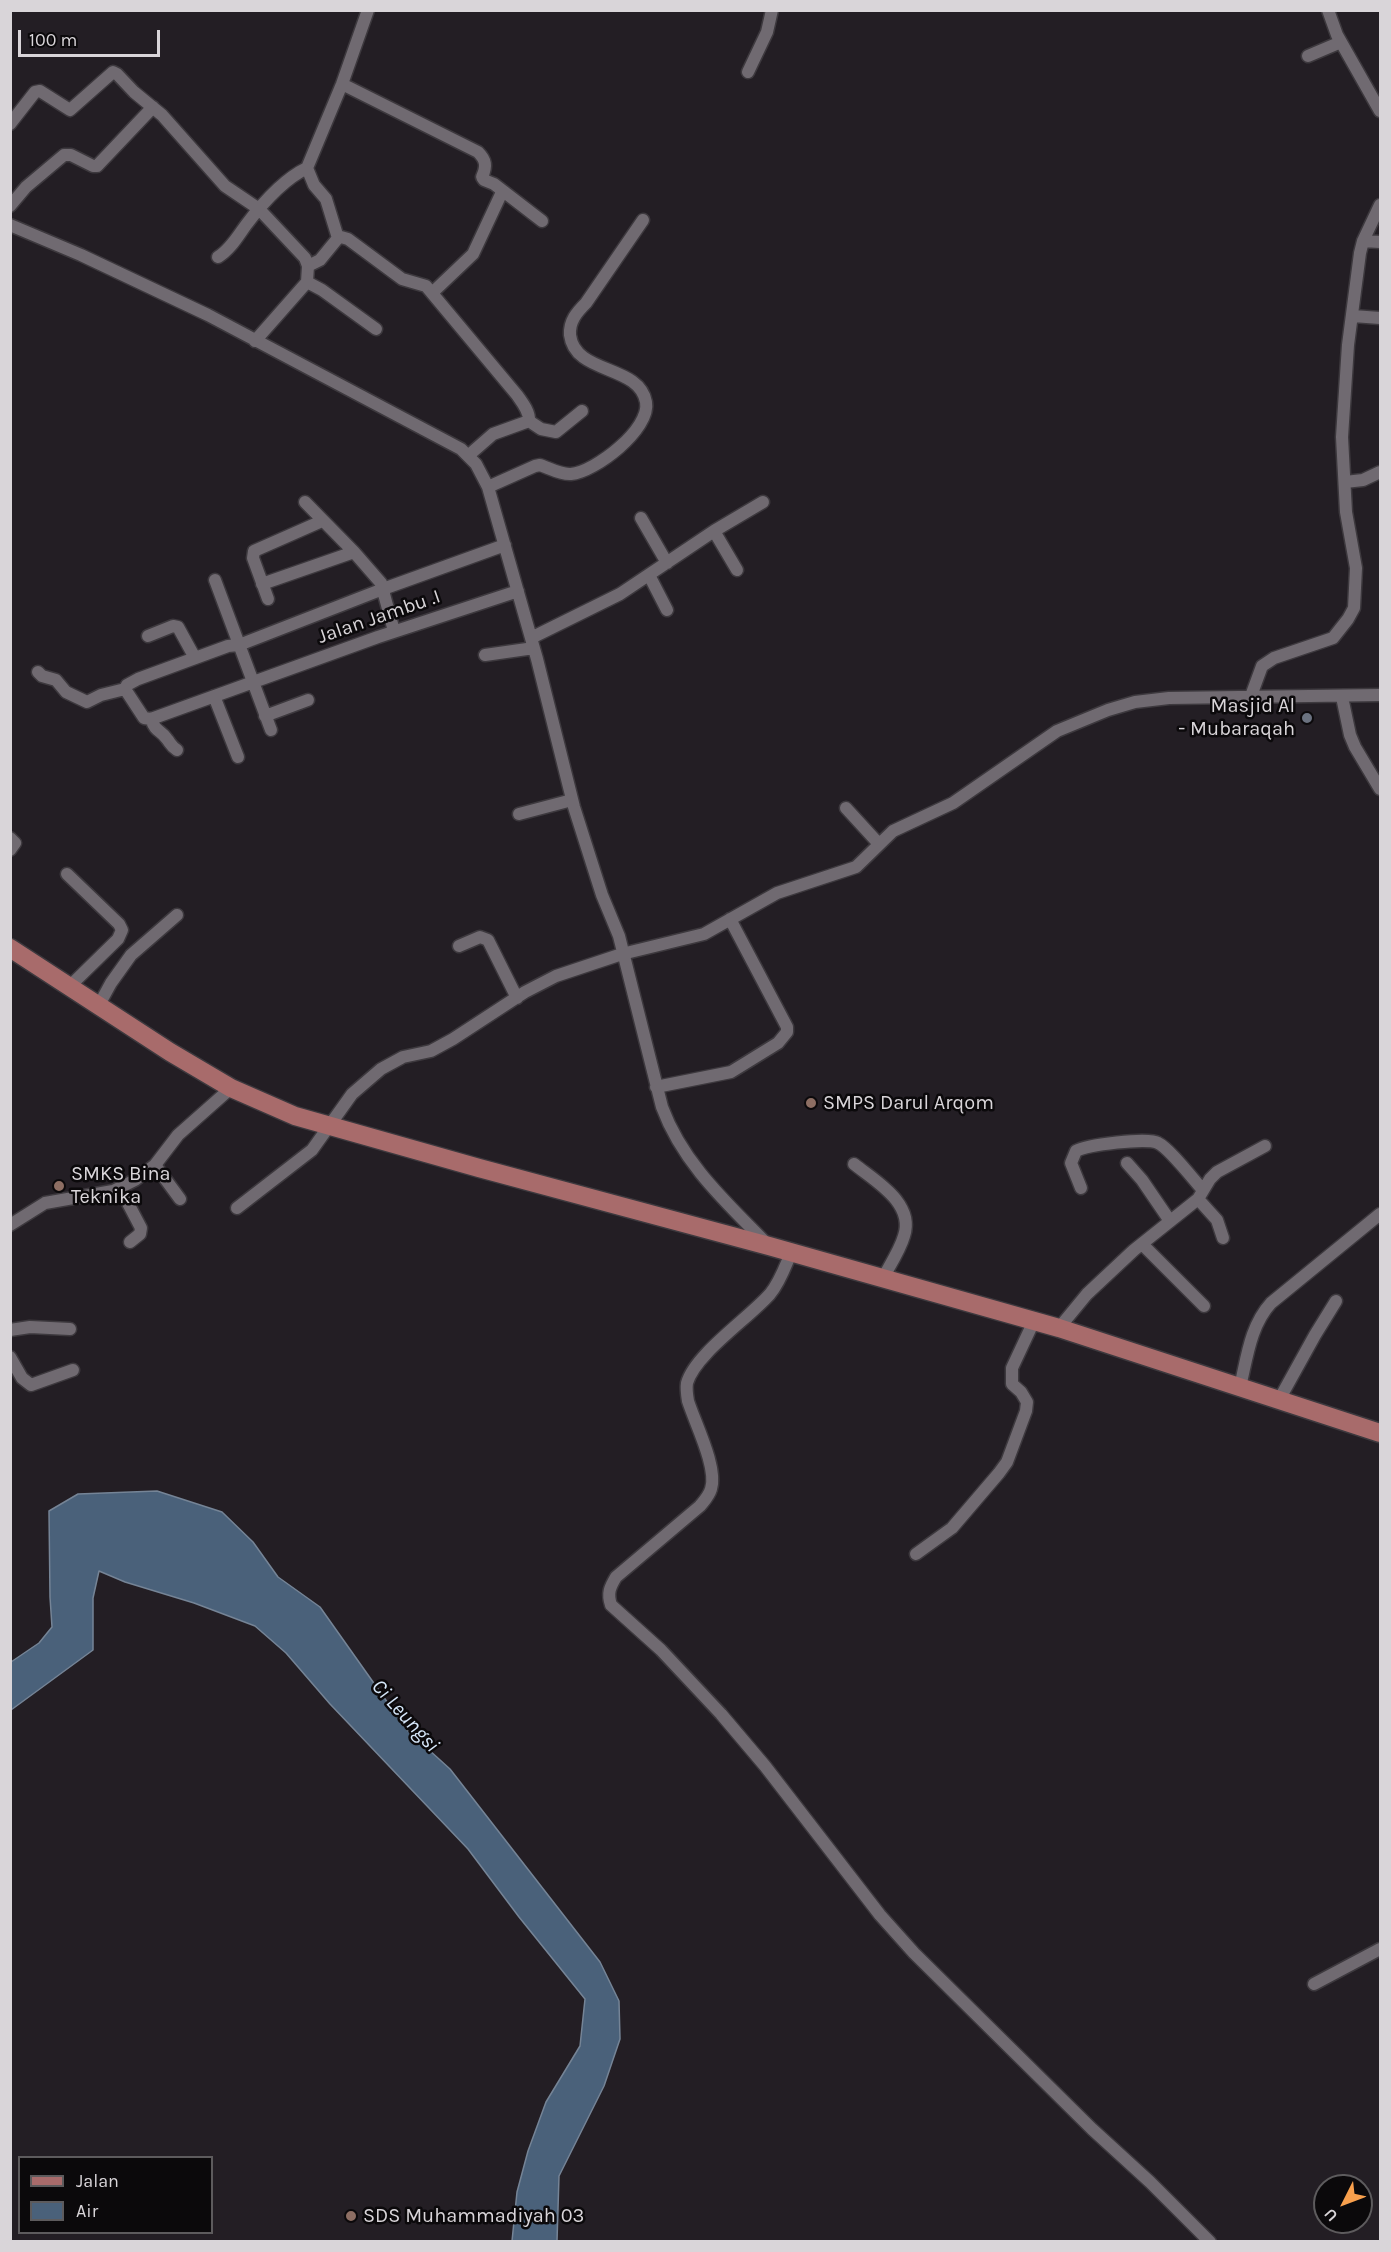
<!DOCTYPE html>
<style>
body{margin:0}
#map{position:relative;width:1391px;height:2252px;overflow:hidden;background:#231e24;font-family:Karla,sans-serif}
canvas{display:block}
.frame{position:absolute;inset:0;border:12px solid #d9d5d9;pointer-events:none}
.legend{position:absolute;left:18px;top:2156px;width:195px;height:78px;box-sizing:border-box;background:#0b090b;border:2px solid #5d5b5d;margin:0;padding:8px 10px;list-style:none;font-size:18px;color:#d9d5d9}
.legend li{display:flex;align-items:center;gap:12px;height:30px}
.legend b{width:30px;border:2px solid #5d5b5d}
.north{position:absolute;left:1313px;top:2174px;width:60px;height:60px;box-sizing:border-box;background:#0b090b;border:2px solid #5d5b5d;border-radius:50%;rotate:228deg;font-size:16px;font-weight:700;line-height:24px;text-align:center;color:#d9d5d9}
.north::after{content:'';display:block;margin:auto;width:21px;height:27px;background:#f9a04d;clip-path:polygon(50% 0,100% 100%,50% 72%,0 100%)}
.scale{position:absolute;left:18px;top:30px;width:142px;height:27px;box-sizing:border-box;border:3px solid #d9d5d9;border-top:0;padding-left:8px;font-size:18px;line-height:21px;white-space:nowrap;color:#d9d5d9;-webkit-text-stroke:4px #0b090b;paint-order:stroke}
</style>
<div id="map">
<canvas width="1391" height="2252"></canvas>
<div class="frame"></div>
<ul class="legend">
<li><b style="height:8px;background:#a86b6b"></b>Jalan</li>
<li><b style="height:16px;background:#4a617a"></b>Air</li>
</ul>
<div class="north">U</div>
<div class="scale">100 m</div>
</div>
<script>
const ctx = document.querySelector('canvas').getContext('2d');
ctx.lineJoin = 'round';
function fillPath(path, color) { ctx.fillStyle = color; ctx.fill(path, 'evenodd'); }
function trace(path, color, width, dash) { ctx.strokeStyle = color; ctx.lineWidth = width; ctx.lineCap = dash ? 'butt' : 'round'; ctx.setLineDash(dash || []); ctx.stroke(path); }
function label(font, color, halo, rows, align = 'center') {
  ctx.font = font + ' Karla,sans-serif'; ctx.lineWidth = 5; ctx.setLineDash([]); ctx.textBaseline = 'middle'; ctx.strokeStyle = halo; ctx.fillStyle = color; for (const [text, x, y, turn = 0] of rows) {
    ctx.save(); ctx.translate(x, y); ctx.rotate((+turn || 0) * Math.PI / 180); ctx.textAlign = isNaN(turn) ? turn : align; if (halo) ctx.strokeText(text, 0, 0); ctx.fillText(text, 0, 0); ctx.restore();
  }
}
const water = new Path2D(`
 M157,1491L222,1512L253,1542L278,1577L320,1607L407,1730L450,1769L600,1962L619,2001L620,2039L604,2086L559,2176L557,2241H512L517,2192L528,2151L546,2102L580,2046L585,1999L519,1917L468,1849L330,1704L286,1653L255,1626L194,1603L125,1582L99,1571L93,1598V1650L11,1710V1662L39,1643L52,1627L50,1597L49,1511L78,1494Z`);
fillPath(water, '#4a617a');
trace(water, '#758496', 1.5);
const street = new Path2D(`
 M1328,10L1337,35L1380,111
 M1308,56L1341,42
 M748,72L767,32L772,10
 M342,84L478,152C486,160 487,166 482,177L484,180L494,184L542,221
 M10,124L35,92L40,91L70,110L113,72L117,74L134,92L162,115L225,186L259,209L305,258L308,266L307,282L255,341
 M10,206L26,187L64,155H71L93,166H97L153,107
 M10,225L81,255L208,315L461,449L476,464L488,487L537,659L574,807L602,895L619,936L662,1107C683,1164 727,1203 768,1245
 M338,238L341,237L348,239L402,279L426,286L517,395C522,402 530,412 529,421L493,434L469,455
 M338,238L326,199L314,185L307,168L342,84L368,10
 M1363,241L1380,242
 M218,257C230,250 238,236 246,225C261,205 284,179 307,168
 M308,266L320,260L338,238
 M307,282L322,290L376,329
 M432,293L473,254L502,192
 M1353,316L1380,318
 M529,421L541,429L556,432L582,411
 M1345,482L1363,480L1380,472
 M488,487L535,466L540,465C549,468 561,475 571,474C595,472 651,429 646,402C639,364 575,375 570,335C569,321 577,312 586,303L643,220
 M305,502L354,552L381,583L394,631
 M641,518L667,563
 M714,531L737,570
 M505,545L383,589L239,645L228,646L138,679L127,685L125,689L144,718L151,719L378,637L518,591
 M649,575L667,610
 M215,580L271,730
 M262,584L354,552
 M268,599L253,558L254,551L322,521
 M148,636L173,626L178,627L195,658
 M531,638L620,594L714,531L763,502
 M485,655L534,648
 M38,672L42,676L56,680L66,692L87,702L101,695L125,689
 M214,696L238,757
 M1251,696L1262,666L1274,658L1333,638L1348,619L1354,608L1356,568L1346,512L1342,437L1348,345L1360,253L1363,241L1380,205
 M1342,697L1350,735L1355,747L1380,789
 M265,716L308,700
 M151,719C156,733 160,729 167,739C171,744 171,746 177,750
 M846,808L879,844
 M519,814L572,800
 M10,838L15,843L10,850
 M67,874L119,924L122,930L118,939L70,986
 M459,946L480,937L488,940L517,998
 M99,1005L111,983L131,955L177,915
 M656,1087L731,1072L778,1043L787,1032V1027L730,919
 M1127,1163L1142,1180L1170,1221
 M854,1164C875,1181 915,1203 904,1236C900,1250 890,1265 883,1278
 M155,1165L180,1199
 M120,1188L141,1228L140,1234L130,1242
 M1081,1188L1071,1163L1076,1151C1086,1145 1148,1137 1158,1143C1169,1148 1193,1179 1203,1190
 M1198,1199L1217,1220L1223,1238
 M237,1208L312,1150L352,1094L381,1069L403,1057L431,1051L453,1039L525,992L556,976L622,954L704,934L777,893L856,867L893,831L953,803L1057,731L1108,710L1135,702L1169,698L1380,695
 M10,1225L45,1203L113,1191L135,1180L155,1165L178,1135L231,1088
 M1142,1244L1204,1306
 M791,1253C785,1267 780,1282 770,1294C749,1318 695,1354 687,1383C686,1389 687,1395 688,1401C695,1423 718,1468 711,1489C709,1496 704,1501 700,1506L616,1577C610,1587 607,1593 611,1605L661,1650L721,1714L765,1766L880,1915L914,1953L1092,2129L1150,2182L1210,2242
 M1059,1328L1087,1294L1134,1250L1198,1199L1210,1179L1217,1172L1265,1146
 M10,1330L30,1327L70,1329
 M10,1357L22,1378L31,1385L73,1370
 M1240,1387C1247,1358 1250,1326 1271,1303L1380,1214
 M1279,1400L1315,1335L1336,1301
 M916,1554L952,1528L999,1473L1007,1462L1026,1411L1027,1402L1021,1392L1012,1384V1368L1034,1321
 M1314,1984L1380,1949`);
const primary = new Path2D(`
 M10,948L170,1052L231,1088L295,1116L479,1168L769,1246L1059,1328L1380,1433`);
trace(street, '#3d393e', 15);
trace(primary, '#3d393e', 21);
trace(street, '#706a71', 12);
trace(primary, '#a86b6b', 18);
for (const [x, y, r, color] of [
 [1307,718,6,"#6b7280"],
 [811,1103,6,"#8d6e63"],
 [59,1186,6,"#8d6e63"],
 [351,2216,6,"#8d6e63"]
]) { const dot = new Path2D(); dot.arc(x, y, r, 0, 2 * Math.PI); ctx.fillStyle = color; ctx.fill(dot); trace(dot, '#0b090b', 2); }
label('20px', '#d9d5d9', '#0b090b', [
 ["Jalan Jambu .I",379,617,-19]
]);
label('20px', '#d9d5d9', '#0b090b', [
 ["Masjid Al",1295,706,"right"],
 ["- Mubaraqah",1295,729,"right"],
 ["SMPS Darul Arqom",823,1103],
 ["SMKS Bina",71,1174],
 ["Teknika",71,1197],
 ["SDS Muhammadiyah 03",363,2216]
], 'left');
label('italic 21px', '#d6e7fa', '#0b090b', [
 ["Ci Leungsi",405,1716,48]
]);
</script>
